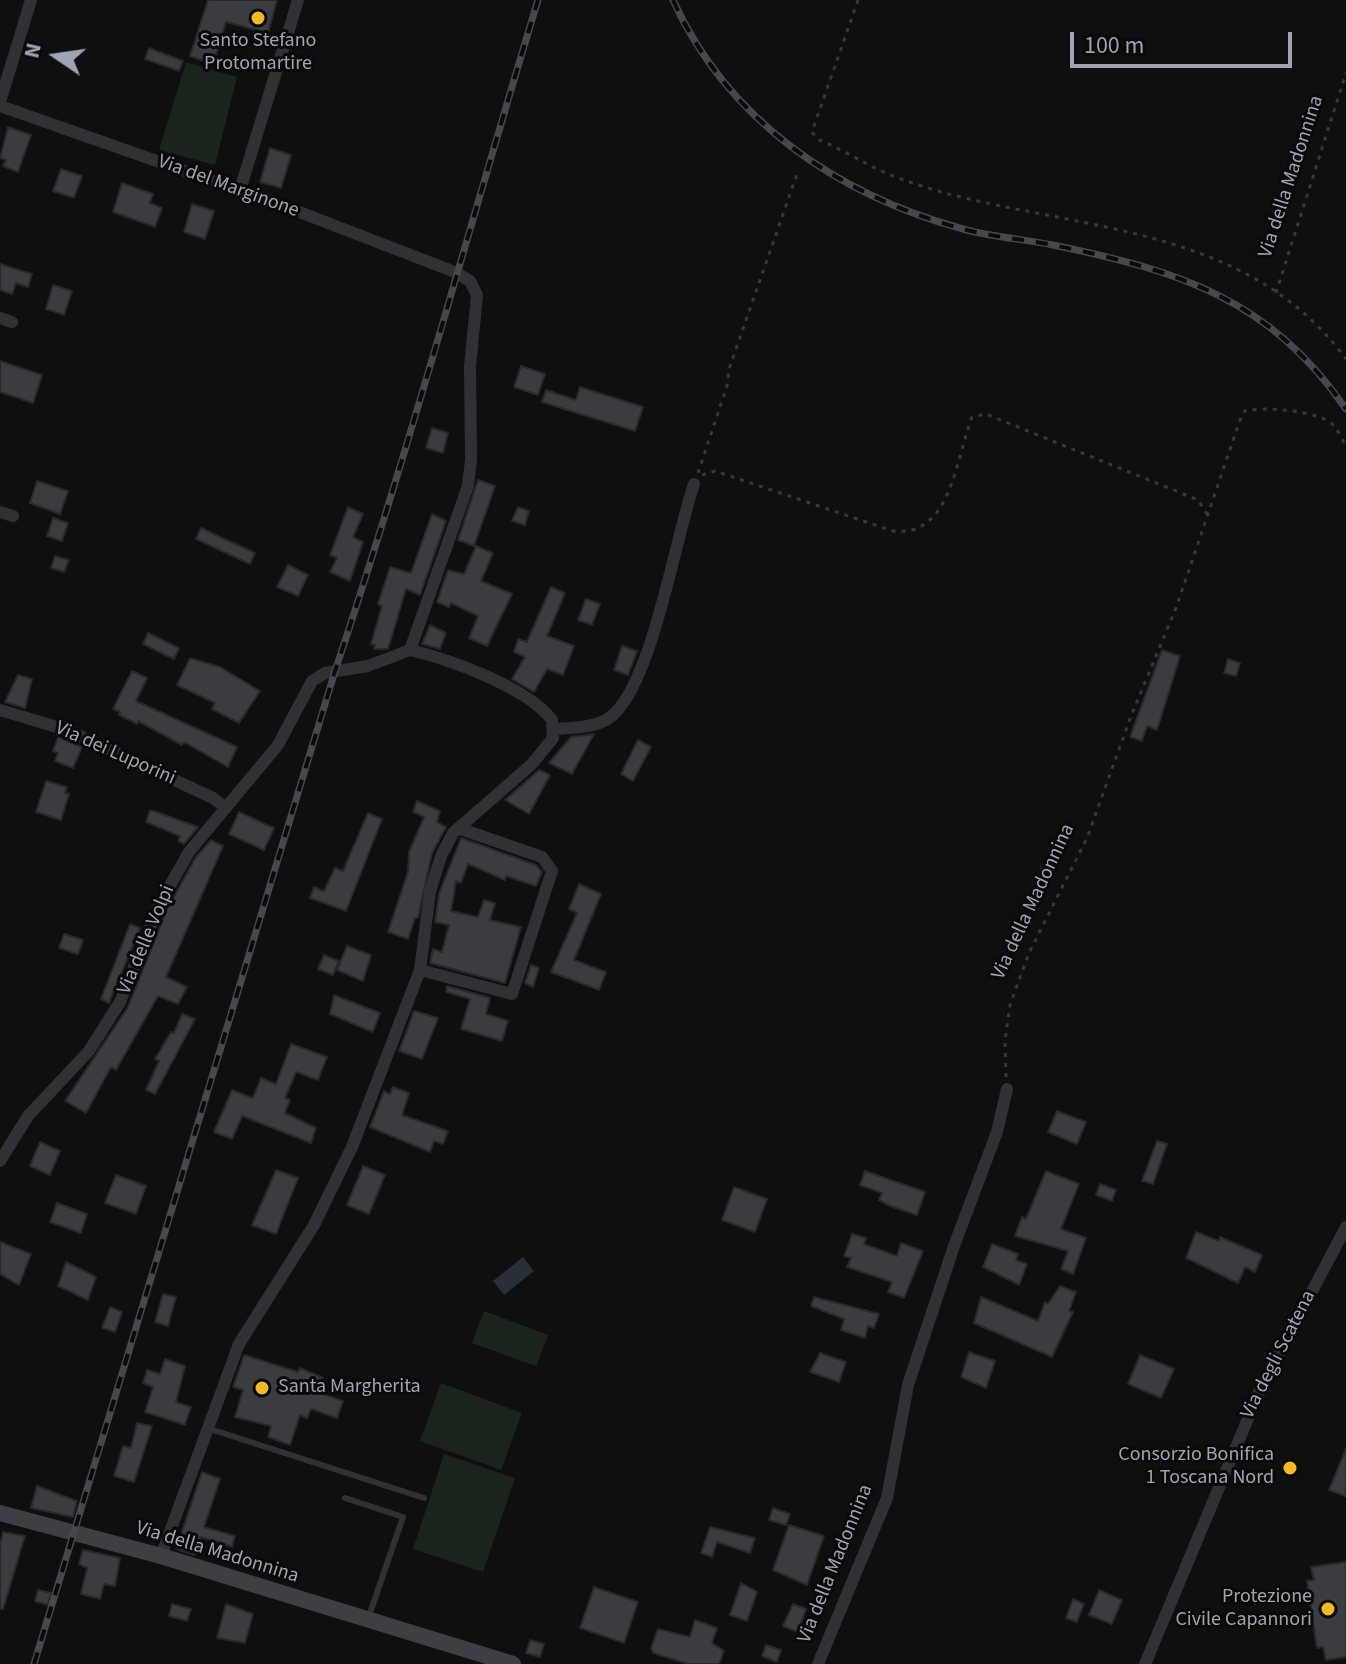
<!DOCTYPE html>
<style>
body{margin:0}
#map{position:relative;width:1346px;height:1664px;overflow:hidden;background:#0f0f10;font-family:"Source Sans 3",sans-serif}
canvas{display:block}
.north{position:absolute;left:16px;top:16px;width:80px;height:80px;-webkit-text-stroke:6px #0a0a0b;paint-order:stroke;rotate:283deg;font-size:22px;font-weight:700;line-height:32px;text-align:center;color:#a0a4b2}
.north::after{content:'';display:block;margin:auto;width:28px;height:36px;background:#a0a4b2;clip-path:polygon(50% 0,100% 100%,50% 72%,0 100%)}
.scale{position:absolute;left:1070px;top:32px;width:222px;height:36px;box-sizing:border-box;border:4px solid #a0a4b2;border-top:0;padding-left:10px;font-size:24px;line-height:28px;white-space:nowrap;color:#a0a4b2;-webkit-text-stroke:6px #0a0a0b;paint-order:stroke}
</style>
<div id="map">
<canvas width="1346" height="1664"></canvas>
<div class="north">N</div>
<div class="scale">100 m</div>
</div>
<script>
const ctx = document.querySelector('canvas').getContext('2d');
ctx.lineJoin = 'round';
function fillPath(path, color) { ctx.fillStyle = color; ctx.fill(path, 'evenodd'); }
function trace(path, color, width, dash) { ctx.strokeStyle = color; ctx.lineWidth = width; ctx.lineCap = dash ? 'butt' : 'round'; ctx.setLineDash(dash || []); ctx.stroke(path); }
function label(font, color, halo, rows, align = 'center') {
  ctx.font = font + ' "Source Sans 3",sans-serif'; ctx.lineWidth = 6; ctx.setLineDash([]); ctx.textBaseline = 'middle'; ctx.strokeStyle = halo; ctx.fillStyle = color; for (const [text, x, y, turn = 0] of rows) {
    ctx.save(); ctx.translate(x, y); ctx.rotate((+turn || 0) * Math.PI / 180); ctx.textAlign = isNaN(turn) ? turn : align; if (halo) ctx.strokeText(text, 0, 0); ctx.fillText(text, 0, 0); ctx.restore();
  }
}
fillPath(new Path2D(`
 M186,62L237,77L215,165L159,150Z
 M484,1311L548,1335L536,1366L472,1343Z
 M441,1383L522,1413L501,1470L420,1441Z
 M444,1454L515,1478L483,1572L413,1549Z`), '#1b231d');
fillPath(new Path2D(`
 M523,1257L534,1271L504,1295L493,1281Z`), '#282f36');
const building = new Path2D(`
 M208,0H277L268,33L226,22L213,64L190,56Z
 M149,48L183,61L179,71L145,59Z
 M8,127L31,135L18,172L3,166L6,160L0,158Z
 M270,148L291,155L281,188L260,182Z
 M61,169L82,176L74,198L53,191Z
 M122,183L153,194L150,203L162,208L155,227L113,212Z
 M192,204L214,211L205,239L184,232Z
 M0,264L32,274L28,287L16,283L12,294L0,290Z
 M53,285L72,291L64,315L46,309Z
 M0,361L42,375L33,403L0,392Z
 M521,366L545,374L538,395L514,387Z
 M580,387L643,407L635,431L542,402L546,390L576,400Z
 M432,428L448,433L443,453L426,448Z
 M478,480L495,486L474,546L458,540Z
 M37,481L68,491L60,514L30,503Z
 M348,507L363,514L353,537L363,542L350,581L330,572L337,558L330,555Z
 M518,507L529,511L525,525L512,521Z
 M432,514L446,521L420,595L406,589L388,649H374L375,645L371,644L382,606L378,604L390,567L411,573Z
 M53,518L68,523L62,541L47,536Z
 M201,528L255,553L250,564L196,539Z
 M476,546L493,553L481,581L512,594L487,646L469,638L478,616L451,603L449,607L437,602L448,570L464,574Z
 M55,556L69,560L64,572L51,568Z
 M288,565L308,575L298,596L277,587Z
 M551,587L565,593L547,636L574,646L563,675L547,669L534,692L512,679L525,657L514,652L518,639L527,642Z
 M586,599L600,604L592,625L578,620Z
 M430,625L446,633L440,649L422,644Z
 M148,633L179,648L174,659L143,644Z
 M622,646L637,651L628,675L614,670Z
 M1162,650L1180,656L1157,730L1147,726L1142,741L1130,737Z
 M190,658L220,667L260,691L239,723L212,709L215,703L177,685Z
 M1228,659L1240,663L1236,676L1224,673Z
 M132,671L147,678L136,701L237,747L228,767L184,742L182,745L138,721L137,724L119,715L120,712L113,709Z
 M18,675L32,679L25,708L5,702Z
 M594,734L572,774L549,763L571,737Z
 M58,737L82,747L73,768L55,761L58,753L53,751Z
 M638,740L651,747L633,781L621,774Z
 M539,770L550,775L529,814L505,800Z
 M46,781L67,787L65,793L69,794L61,820L36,812Z
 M417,801L440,811L437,822L446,827L432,853L418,918H415L408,939L388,932L408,872L409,852L424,817L413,812Z
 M150,810L159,813L198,827L184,844L178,841L180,836L146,822Z
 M239,812L274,828L264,850L229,834Z
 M368,813L382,819L346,911L310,898L314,887L324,891L335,868L343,871Z
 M461,838L536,865L542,872L536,886L506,876L505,880L468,864L461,883L456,881L451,911L478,917L484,900L495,903L490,920L521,927L505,983L430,963L433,949L442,952L449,925L435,922L439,894Z
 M211,840L223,846L166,977L187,987L178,1004L158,996L116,1070L111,1067L86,1113L65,1101L128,1007L167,909L196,857Z
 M579,884L601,894L574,960L606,972L599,990L551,972L577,913L569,909Z
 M130,924L140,928L109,1003L101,999Z
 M64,934L83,940L78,954L59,948Z
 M347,946L371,955L363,981L337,970Z
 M324,955L339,961L333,975L318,969Z
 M531,965L539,968L533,987L525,983Z
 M447,986L490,998L486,1014L508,1021L502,1041L461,1029L470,999L446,992Z
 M334,995L380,1013L373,1032L330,1014Z
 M414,1011L438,1018L422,1059L399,1051Z
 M182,1014L195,1019L155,1094L146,1090L159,1061L155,1059L171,1032L174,1033Z
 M291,1044L327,1057L318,1080L296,1072L285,1098L290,1100L285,1113L316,1128L311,1143L242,1116L232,1139L214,1132L232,1090L253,1098L261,1078L276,1084Z
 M393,1087L409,1093L402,1115L448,1131L443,1144L434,1141L430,1152L370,1127L384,1091L390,1094Z
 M1057,1111L1086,1122L1077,1144L1048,1132Z
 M1157,1141L1167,1144L1153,1184L1142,1181Z
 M40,1142L60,1151L50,1175L30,1166Z
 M363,1166L385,1175L369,1214L347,1205Z
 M276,1170L298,1178L276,1234L252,1225Z
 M865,1171L925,1192L917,1215L890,1206L879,1200L882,1193L860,1185Z
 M1046,1171L1079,1184L1061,1229L1086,1238L1073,1274L1061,1269L1068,1251L1015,1236L1022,1217L1026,1219Z
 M116,1175L146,1186L136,1214L105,1203Z
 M1100,1184L1116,1190L1112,1201L1096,1195Z
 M734,1187L767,1199L755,1232L722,1220Z
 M57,1203L87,1214L81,1233L50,1222Z
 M1196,1232L1219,1241L1220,1237L1262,1255L1255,1272L1245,1267L1238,1283L1186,1258Z
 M852,1234L866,1238L864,1244L897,1256L901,1243L923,1251L904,1298L888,1292L892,1282L847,1267L851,1258L844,1256Z
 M0,1242L31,1254L19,1285L0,1274Z
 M992,1244L1018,1254L1016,1260L1027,1264L1019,1285L983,1267Z
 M66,1262L96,1277L88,1300L58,1286Z
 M1060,1286L1076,1292L1069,1311L1073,1312L1052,1357L974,1323L981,1297L1038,1321L1045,1302L1048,1304Z
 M163,1294L176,1297L168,1326L155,1322Z
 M814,1297L879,1314L874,1328L868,1326L865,1338L841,1330L844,1319L811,1306Z
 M110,1307L122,1312L115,1332L102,1328Z
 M969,1352L995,1361L986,1388L961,1377Z
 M820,1353L846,1362L839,1382L810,1372Z
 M244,1355L298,1372L300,1368L323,1378L317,1392L343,1401L337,1418L311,1409L307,1418L300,1415L290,1445L268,1437L271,1426L235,1417L243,1390L233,1387Z
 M1140,1355L1174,1369L1161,1398L1128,1384Z
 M165,1359L185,1366L176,1402L191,1407L185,1425L145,1412L153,1387L143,1383L147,1370L160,1374Z
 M137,1423L152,1426L134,1482L114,1476L123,1446L131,1448Z
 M1346,1449V1496L1329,1490Z
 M202,1472L220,1479L204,1527L235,1536L232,1547L201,1537L195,1555L176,1549Z
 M37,1486L77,1501L73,1517L31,1508Z
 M773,1508L790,1514L786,1525L769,1520Z
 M789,1525L824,1536L807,1585L773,1570Z
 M710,1527L755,1538L750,1553L717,1542L712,1557L701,1553Z
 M3,1532L25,1536L3,1609H0V1546Z
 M83,1550L120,1558L115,1586L104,1584L100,1599L81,1594L87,1568L79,1564Z
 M1346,1562V1657L1326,1660L1323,1647L1317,1648L1307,1581L1314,1580L1311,1567Z
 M741,1583L757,1592L747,1621L730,1615Z
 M594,1587L638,1602L624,1643L580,1628Z
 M38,1590L51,1593L48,1605L35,1601Z
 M1099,1590L1122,1600L1112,1624L1089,1615Z
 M1073,1599L1084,1604L1077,1622L1066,1618Z
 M172,1604L191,1609L187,1621L169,1616Z
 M226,1604L253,1614L245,1643L217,1638Z
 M793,1604L806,1609L798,1632L783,1626Z
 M695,1620L717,1628L712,1643L724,1651L719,1664H688L653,1653L651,1648L658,1629L690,1637Z
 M530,1640L544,1644L540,1657L526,1653Z
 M766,1645L781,1650L777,1662L762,1656Z`);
fillPath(building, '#3b3c40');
trace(building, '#29292c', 2);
trace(new Path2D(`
 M858,0L812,132L817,139C843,149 867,166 893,176C914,184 936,191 957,196C1098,231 1252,232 1346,359
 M1276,293L1346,73
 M698,473L727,386L729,369L797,174
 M702,475L715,471L893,531C951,538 956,458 972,417L986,414L1198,500L1207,514
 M1006,1077L1005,1041L1010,1005L1029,953L1087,838L1131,716L1176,608L1240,420L1245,411C1264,406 1318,411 1332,424C1338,430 1342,439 1346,446`), '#36373c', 3, [4, 6]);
trace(new Path2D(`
 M207,1428L424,1498
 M345,1498L403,1517L369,1616`), '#303135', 6);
trace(new Path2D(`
 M0,102L31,0
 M0,106L276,203L455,272L470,281L477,295L470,367L471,460L468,486L410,650
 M240,190L298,0
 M0,318L12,322
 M0,512L13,516
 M0,710L67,730L213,798L226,808
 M554,729C572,728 599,728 613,715C653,679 675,539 694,484
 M420,970L512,994L552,871L542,857L458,828
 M0,1161L28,1116L89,1051L120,1002L159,905L189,852L278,745L312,681L325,673L368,666L410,650
 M161,1556L239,1344L314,1225L352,1147L420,970L430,892L441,856L453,833L532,764L553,738L552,720C527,687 449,659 410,650
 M818,1664L887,1498L908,1385L954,1246L997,1132L1007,1089
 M1145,1664L1260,1390L1346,1227`), '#303135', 12);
trace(new Path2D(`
 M0,1513L161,1556L513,1664`), '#3e3f45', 16);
const rail = new Path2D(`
 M673,0C728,121 838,195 963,229C992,237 1023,239 1053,245C1179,271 1269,298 1346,409
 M34,1664L335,671C409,450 470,224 538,0`);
trace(rail, '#47484e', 7);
trace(rail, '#0a0a0b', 4, [12]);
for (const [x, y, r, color] of [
 [258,18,8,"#f4b923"],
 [262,1388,8,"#f4b923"],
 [1290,1468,8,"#f4b923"],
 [1328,1609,8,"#f4b923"]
]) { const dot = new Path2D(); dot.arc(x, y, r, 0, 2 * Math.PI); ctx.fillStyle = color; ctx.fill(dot); trace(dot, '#0a0a0b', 3); }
label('20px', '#a0a4b2', '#0a0a0b', [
 ["Santo Stefano",258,42,"center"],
 ["Protomartire",258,65,"center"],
 ["Santa Margherita",278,1388,"left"],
 ["Consorzio Bonifica",1274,1456],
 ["1 Toscana Nord",1274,1479],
 ["Protezione",1312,1598],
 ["Civile Capannori",1312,1621]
], 'right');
label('20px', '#a0a4b2', '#0a0a0b', [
 ["Via della Madonnina",1292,177,-72],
 ["Via del Marginone",228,187,20],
 ["Via dei Luporini",115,754,24],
 ["Via della Madonnina",1034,902,-65],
 ["Via delle Volpi",147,940,-67],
 ["Via degli Scatena",1279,1355,-63],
 ["Via della Madonnina",217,1553,17],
 ["Via della Madonnina",836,1564,-68]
]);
</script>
